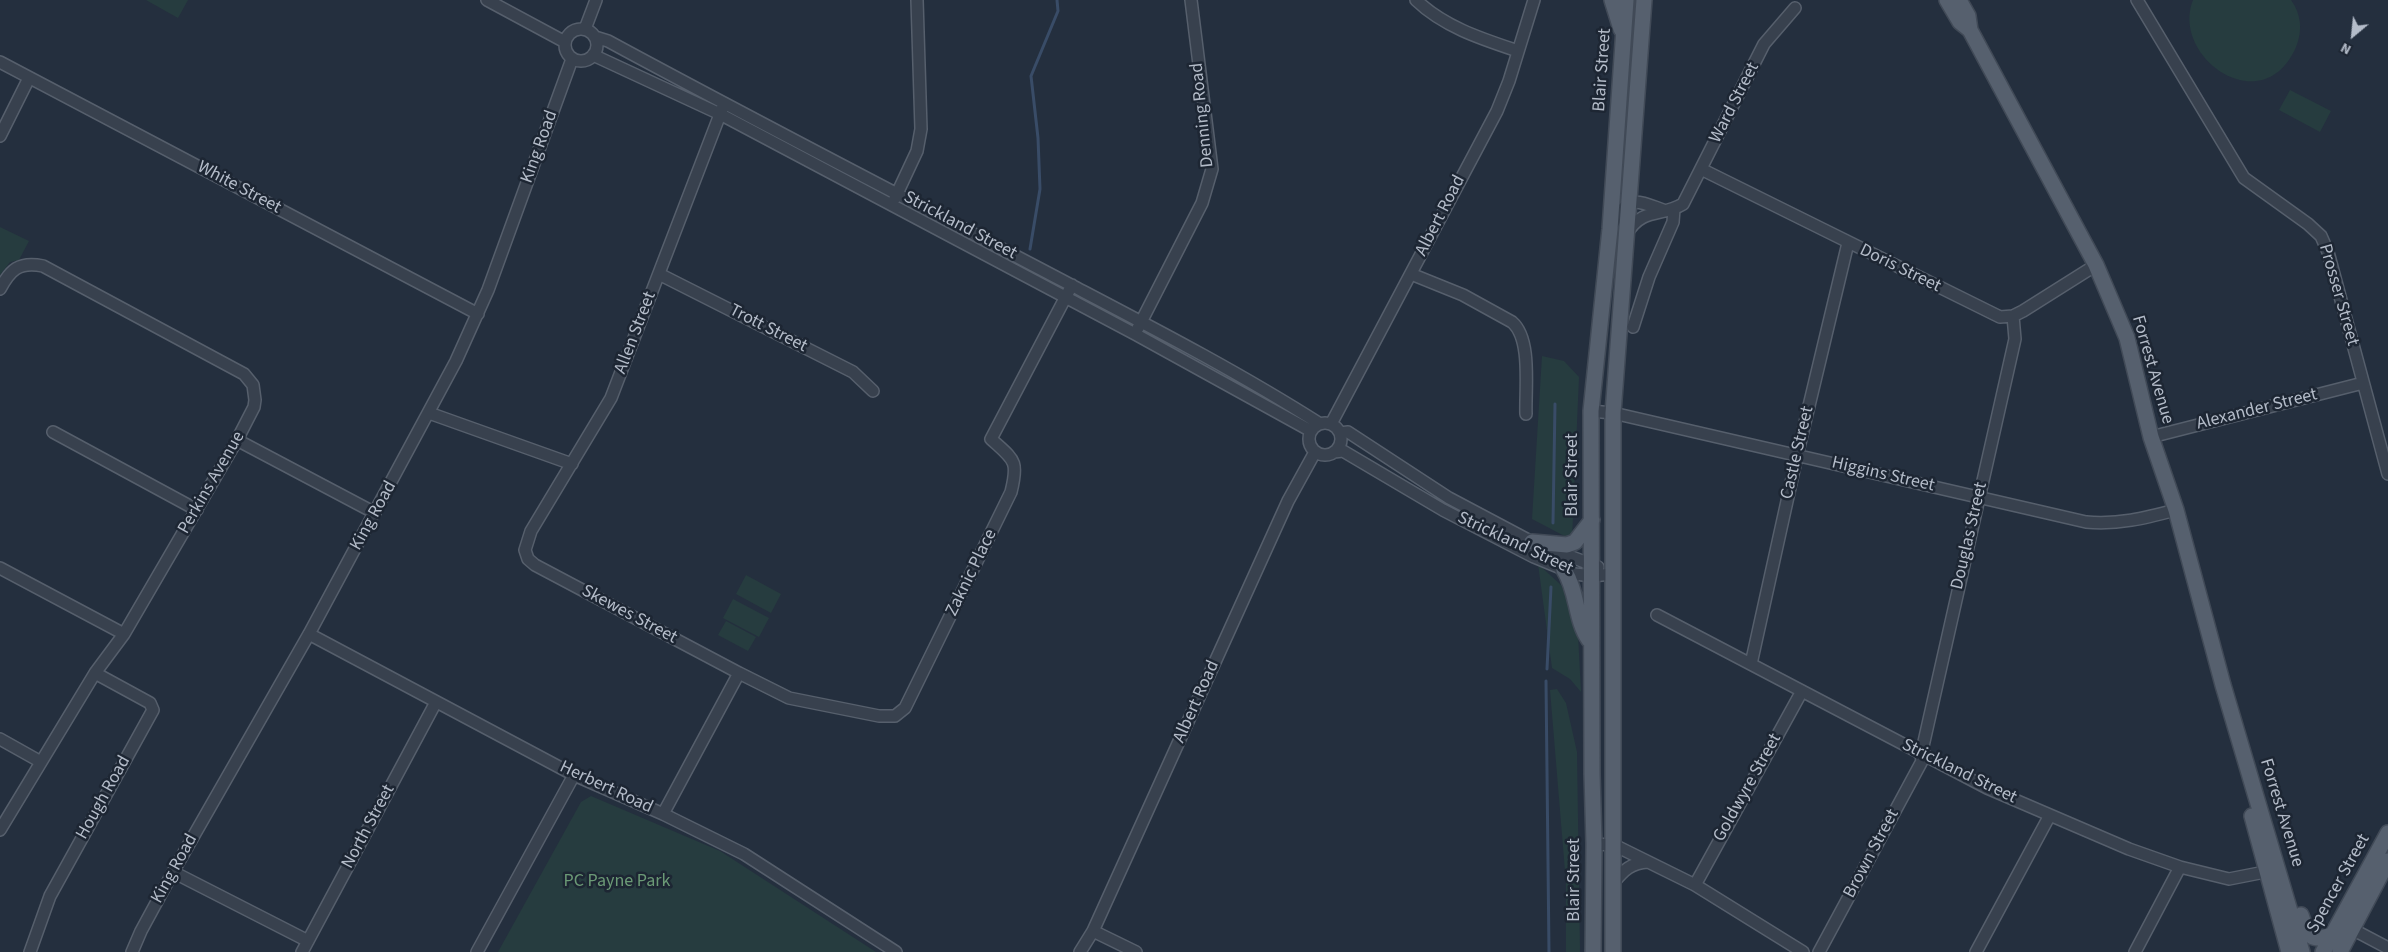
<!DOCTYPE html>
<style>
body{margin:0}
#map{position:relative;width:2388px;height:952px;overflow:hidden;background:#242f3e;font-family:"Source Sans 3",sans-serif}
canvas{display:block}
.north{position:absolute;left:2328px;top:10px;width:50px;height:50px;-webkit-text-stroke:4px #1d2633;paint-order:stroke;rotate:208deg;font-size:14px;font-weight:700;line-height:20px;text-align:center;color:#b4bcc9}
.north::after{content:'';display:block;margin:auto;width:18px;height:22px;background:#b4bcc9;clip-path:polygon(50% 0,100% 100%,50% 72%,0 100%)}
</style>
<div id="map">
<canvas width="2388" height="952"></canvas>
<div class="north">N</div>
</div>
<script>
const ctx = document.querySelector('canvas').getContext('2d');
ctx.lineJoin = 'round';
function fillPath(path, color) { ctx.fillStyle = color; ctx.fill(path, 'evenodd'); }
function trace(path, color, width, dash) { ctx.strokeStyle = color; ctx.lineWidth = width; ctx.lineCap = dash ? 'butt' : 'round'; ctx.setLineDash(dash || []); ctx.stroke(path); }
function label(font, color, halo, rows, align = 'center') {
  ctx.font = font + ' "Source Sans 3",sans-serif'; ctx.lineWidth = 5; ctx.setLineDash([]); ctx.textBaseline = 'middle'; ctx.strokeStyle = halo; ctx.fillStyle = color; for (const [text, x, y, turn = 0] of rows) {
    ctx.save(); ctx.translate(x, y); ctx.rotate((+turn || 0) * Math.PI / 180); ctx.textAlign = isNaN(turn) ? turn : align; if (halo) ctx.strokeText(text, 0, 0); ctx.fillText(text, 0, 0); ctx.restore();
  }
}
fillPath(new Path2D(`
 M146,0H188L178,18Z
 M2193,0H2291C2301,14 2303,30 2296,47C2263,123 2170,57 2193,0Z
 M2290,90L2331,111L2320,132L2279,110Z
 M0,227L29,241L19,260L10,262L0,275Z
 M1542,356L1564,361L1579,377L1572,540L1532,519Z
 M1538,564L1561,585L1577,615L1581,692L1570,679L1552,668Z
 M746,575L781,594L771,613L736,594Z
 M733,599L769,618L759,637L723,618Z
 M726,621L756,637L748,651L718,635Z
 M1557,689L1566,703L1577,752L1580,952H1566V883L1550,690Z
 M591,796L720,851L876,952H498L581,802Z`), '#263c3f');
trace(new Path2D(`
 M1030,249L1040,189L1038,138L1031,76L1058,11L1057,0
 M1553,523L1555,404
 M1547,669L1551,587
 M1546,681L1549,952`), '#394c67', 3);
const minor = new Path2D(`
 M487,0L565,42
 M1416,0C1444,27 1482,39 1518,51
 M2137,0L2244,178L2308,224L2321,236L2328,252L2388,474
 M565 45a16 16 0 1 1 32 0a16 16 0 1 1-32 0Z
 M585,29L596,0
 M595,37L608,41C761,124 917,204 1071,285C1155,329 1240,373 1320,424
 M593,55L720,114L1135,334L1311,431
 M0,62L478,314
 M724,104L611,398L531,531L525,550L528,559L535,565L739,673L789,698L879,716H895L905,708L1011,492C1019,460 1014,460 991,439L1072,285
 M0,136L29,78
 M1701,169L2000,317L2013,316L2023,311L2096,265
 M895,198L917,151L921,129L917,0
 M1611,227C1628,197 1631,198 1663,210
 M1627,233C1643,207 1662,217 1683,204L1764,44L1795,8
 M659,274L853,372L873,391
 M1411,274L1463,295L1512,322C1532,339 1525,389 1526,414
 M0,289C10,270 19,261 43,266L244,374L253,385L255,400L254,407L237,440L124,634L95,673L0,830
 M1633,327L1649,277L1673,222L1674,209
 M1138,328L1202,203L1212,169L1191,0
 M1591,411L1613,413L2086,522C2118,525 2145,518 2176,510
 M429,413L572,464
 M1309 439a16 16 0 1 1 32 0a16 16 0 1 1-32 0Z
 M1331,424L1497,111L1509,81L1534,0
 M53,432L197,510
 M1340,433L1348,432L1449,498L1532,542L1598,567
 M2151,437L2363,383
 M237,440L375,513
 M1334,452L1343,451L1443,510L1534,557L1575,574L1592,576L1612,574
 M0,568L124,634
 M1657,615L1987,788L2129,849L2180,867L2229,879L2275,870
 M309,634L574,775L663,814L744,854L896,952
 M1751,664L1797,456L1848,243
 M0,739L41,762
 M663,814L739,673
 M1594,844L1614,845L1695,885L1803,952
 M173,872L308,941
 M1614,882C1624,870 1631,863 1648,862
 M1695,885L1802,691
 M2352,929L2388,948
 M1093,931L1136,952
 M30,952L50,896L153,710L150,703L95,673
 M132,952L141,931L173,872L309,634L456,361L488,290L572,59
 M302,952L436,702
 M477,952L574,775
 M1080,952L1093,931L1288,501L1315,452
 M1819,952L1922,761L1921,755L2015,339L2013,316
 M1976,952L2050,815
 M2135,952L2180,867`);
const major = new Path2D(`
 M1612,0L1621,29
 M1947,0L1960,22L1970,30
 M1959,0L1968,16L1970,30L2096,265L2127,338L2151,437L2176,510L2223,685L2302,952
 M1532,542L1567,545L1575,542L1592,520
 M1564,570C1578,592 1575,620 1589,640
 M2252,816L2289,952
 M2301,915C2307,935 2311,944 2333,934
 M1593,952L1594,844L1592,774L1591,411L1610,229L1626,0
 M1613,952V413L1644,0
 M2323,952L2388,833
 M2340,952L2388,861`);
trace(minor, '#565f6c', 14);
trace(major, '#414a57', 18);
trace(minor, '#38414e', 11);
trace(major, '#56606e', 15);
label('18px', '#b4bcc9', '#1d2633', [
 ["Blair Street",1603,70,-86],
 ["Ward Street",1735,103,-63],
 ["Denning Road",1203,115,-96],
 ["King Road",540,147,-70],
 ["White Street",239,188,28],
 ["Albert Road",1441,216,-63],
 ["Strickland Street",960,226,28],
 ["Doris Street",1900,269,26],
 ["Prosser Street",2338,295,74],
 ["Trott Street",768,329,27],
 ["Allen Street",636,333,-69],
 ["Forrest Avenue",2152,370,74],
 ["Alexander Street",2257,410,-14],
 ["Castle Street",1798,453,-77],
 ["Blair Street",1573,475,-90],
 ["Higgins Street",1883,475,13],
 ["Perkins Avenue",212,483,-60],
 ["King Road",374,516,-61],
 ["Douglas Street",1970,536,-77],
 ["Strickland Street",1515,544,25],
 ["Zaknic Place",972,573,-64],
 ["Skewes Street",629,615,28],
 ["Albert Road",1197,702,-66],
 ["Strickland Street",1959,772,26],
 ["Herbert Road",606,788,25],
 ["Goldwyre Street",1748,788,-61],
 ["Hough Road",104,798,-61],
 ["Forrest Avenue",2281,813,73],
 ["North Street",369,827,-62],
 ["Brown Street",1872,854,-62],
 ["King Road",175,869,-61],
 ["Blair Street",1575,880,-90],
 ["Spencer Street",2339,884,-61]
]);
label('18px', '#6b9a76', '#1d2633', [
 ["PC Payne Park",617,882]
]);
</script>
